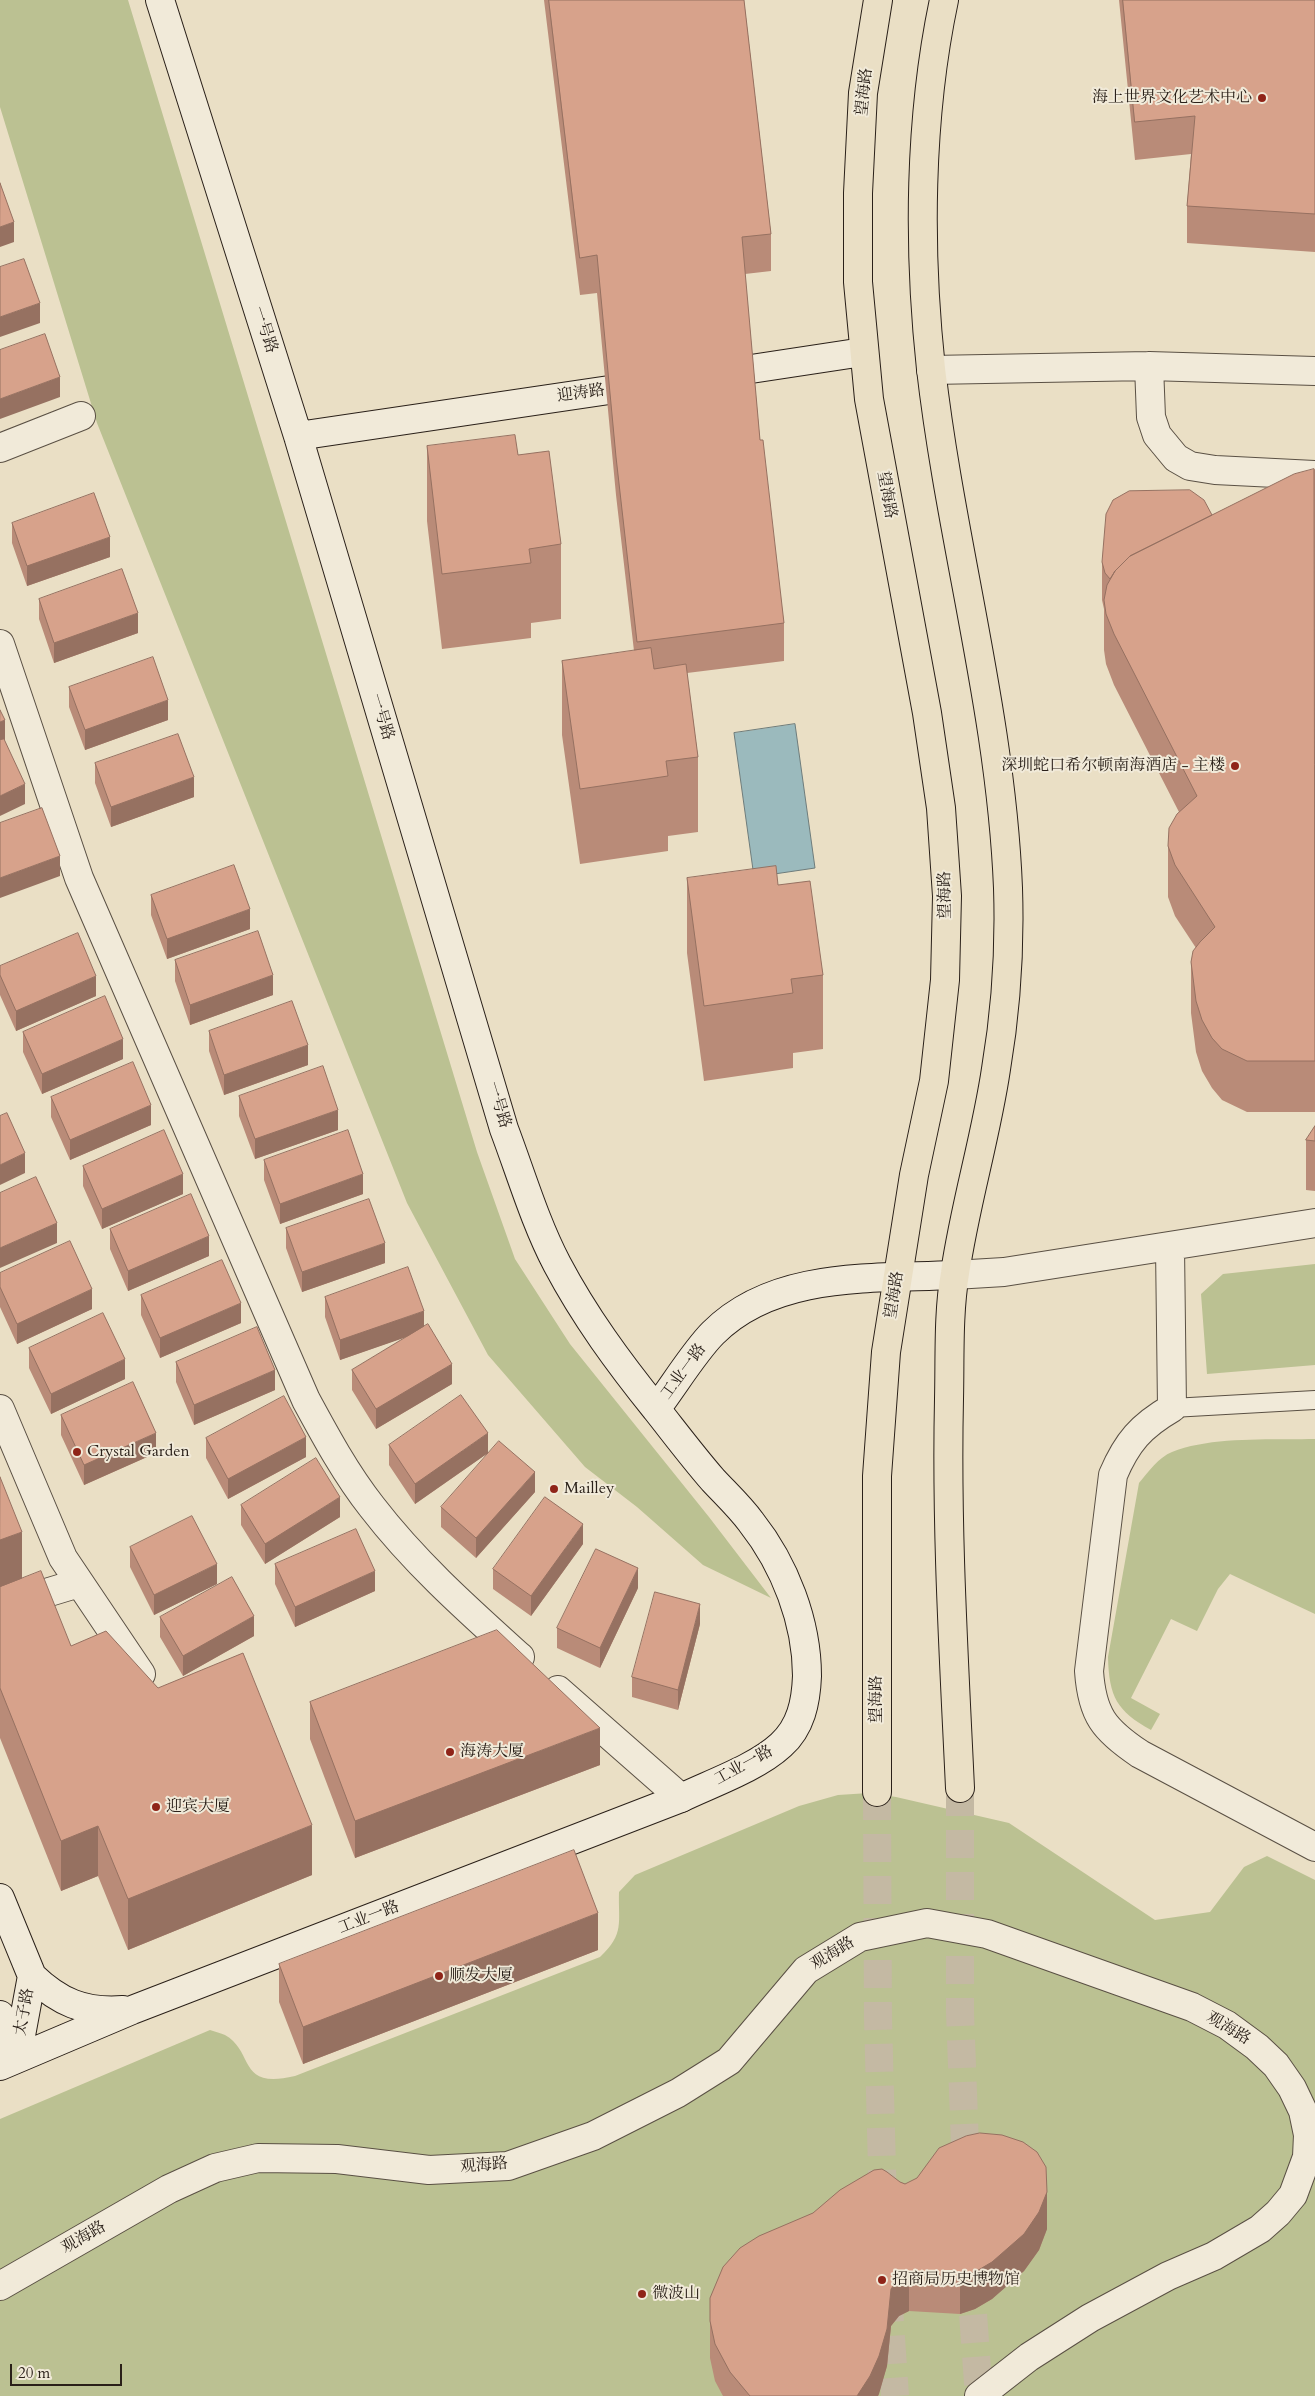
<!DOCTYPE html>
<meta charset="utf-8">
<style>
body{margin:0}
#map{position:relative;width:1315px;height:2396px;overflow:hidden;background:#eadfc5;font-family:Cardo,serif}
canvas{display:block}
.scale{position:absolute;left:10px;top:2364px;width:112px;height:22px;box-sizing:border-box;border:2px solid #2a2019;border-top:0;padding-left:6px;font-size:15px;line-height:18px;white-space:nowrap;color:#2a2019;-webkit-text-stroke:4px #f1ead9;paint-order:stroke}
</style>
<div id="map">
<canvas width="1315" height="2396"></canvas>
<div class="scale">20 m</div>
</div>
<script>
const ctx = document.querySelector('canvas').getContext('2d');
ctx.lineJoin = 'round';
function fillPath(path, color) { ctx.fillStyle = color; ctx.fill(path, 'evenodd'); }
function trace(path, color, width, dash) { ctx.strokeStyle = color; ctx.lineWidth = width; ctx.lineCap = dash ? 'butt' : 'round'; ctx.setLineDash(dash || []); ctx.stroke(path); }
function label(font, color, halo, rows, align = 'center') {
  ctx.font = font + ' Cardo,"Noto Serif SC",serif'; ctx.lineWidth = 4; ctx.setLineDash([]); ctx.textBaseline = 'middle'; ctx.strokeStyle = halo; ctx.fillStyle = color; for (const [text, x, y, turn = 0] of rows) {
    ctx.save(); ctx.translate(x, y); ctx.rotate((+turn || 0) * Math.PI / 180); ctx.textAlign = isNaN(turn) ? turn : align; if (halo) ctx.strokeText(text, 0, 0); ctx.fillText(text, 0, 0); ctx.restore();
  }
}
fillPath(new Path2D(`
 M0,0H128L477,1152L515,1259L570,1344L709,1517L771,1598L703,1565L637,1507L585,1467L488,1355L407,1203L97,423L0,107Z
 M1315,1264V1365L1207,1374L1201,1294L1223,1274Z
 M1315,1439V1614L1230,1574L1218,1589L1197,1631L1171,1619L1131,1698L1160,1714L1151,1730C1117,1711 1109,1697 1108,1657L1139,1483C1148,1472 1159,1457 1172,1452C1211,1436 1273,1440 1315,1439Z
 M869,1793L896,1797L1009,1823L1155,1920L1210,1912L1244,1867L1267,1856L1315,1880V2396H0V2119L210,2030C215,2032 221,2033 225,2035C255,2052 237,2090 295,2076L600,1957C625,1934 618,1922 619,1892L635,1875L799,1806L838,1795Z`), '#bbc192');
const water = new Path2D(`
 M795,724L815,868L754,877L734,733Z`);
fillPath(water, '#9bbabd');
trace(water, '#6e7c7b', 1);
trace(new Path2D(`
 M960,1788V2012L966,2172
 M877,1792L878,2018L883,2206
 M970,2273L979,2396
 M888,2294L895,2396`), '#c4b9a3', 28, [28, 14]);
const lane = new Path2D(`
 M1172,1408L1315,1400`);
const street = new Path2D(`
 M1149,366L1151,417L1157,435L1176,458L1190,466L1215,470L1315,475
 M931,370L1149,366L1315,371
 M0,448L81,416
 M0,644L79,878L306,1400C326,1437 346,1474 372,1507C415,1563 468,1610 520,1657
 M1170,1247L1172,1408C1141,1426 1127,1442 1113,1475L1089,1671C1092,1715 1104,1730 1140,1754L1315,1847
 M954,1275L1004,1272L1315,1223
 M0,1409L63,1558L141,1674
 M0,1607L79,1583
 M558,1690L681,1798
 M0,2286L169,2189L215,2168L258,2158L337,2159L429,2170L508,2166L593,2136L678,2093L729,2061L806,1970L860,1937L927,1923L987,1934L1192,2007L1227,2025L1257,2047L1276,2065L1292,2088L1303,2111L1308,2135L1307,2157L1293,2195L1278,2213L1260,2229L1214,2256L1168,2276L1090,2318L1029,2357L979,2396`);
const secondary = new Path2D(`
 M160,0L298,436L504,1129C521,1174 535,1222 557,1264C585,1317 619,1363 656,1409
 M718,374L863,352
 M298,436L643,385
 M0,1898L32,1976L17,2057
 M32,1976C59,2002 84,2013 123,2010
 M0,2015L17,2057
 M0,2066L132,2010L681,1798C712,1783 756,1768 781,1745C801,1727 806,1702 807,1676C807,1622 785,1565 751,1522C740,1507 726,1494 713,1480C693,1457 675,1433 656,1409C673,1387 694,1352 713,1333C775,1271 873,1279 954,1275`);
const primary = new Path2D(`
 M944,0C919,118 918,249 931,369C951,543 1001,713 1008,888C1010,948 1006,1010 996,1069C986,1137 965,1204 955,1273C948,1314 950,1358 949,1399C946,1529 954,1659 960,1788
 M877,1792V1476L886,1352L914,1175L934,1081L945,980L947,896L941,808L927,713L869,399L858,282V193L863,93L878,0`);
trace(lane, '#5a5044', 20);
trace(street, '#5a5044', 30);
trace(secondary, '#2a2019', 30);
trace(primary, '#2a2019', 30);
trace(lane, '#f1ead9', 18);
trace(street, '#f1ead9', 28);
trace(secondary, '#f1ead9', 28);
trace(primary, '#eadfc5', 28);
fillPath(new Path2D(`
 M544,0H744L771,234V271L745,274L760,440L784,623V661L687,673L698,757V832L668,836V851L580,864L562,735V661L634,651L616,495L597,293L580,295Z
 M1119,0H1315V252L1187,243V206L1191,154L1135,160Z
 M427,446L518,455L561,544V619L531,623V638L442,649L427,521Z
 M1315,469V1112H1247L1222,1100L1212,1088L1202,1071L1196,1052L1191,1013V962L1196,948L1175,916L1168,897V846L1179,812L1114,685L1106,664L1104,650V609L1102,600V562L1212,515Z
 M12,523L110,557L27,586L12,543Z
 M39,599L138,633L54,663L39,619Z
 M69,687L168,720L85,750L69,707Z
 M95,763L194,797L111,827L95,783Z
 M687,878L778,885L823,975V1049L793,1053V1068L704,1081L687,953Z
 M151,895L250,929L167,959L151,915Z
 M175,960L273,995L190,1025L175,981Z
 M0,966L96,996L16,1031L0,995Z
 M209,1031L308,1065L224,1095L209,1051Z
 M23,1032L123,1059L42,1094L23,1052Z
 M239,1096L338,1130L255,1159L239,1116Z
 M51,1097L151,1125L70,1160L51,1117Z
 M1315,1126V1191L1306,1190V1140Z
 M264,1160L363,1194L280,1224L264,1180Z
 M83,1166L183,1194L102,1229L83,1186Z
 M286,1228L385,1263L302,1292L286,1248Z
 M110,1229L209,1256L128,1291L110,1249Z
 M0,1273L92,1309L17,1344L0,1307Z
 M141,1295L241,1323L160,1358L141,1315Z
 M325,1297L424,1327L452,1384L376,1429L352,1390V1370L408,1336L340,1360L325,1317Z
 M29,1348L125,1379L51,1414L29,1368Z
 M176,1362L275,1390L194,1425L176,1382Z
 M61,1415L156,1453L84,1485L61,1435Z
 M206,1438L306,1457L228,1499L206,1458Z
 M389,1445L488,1453L415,1504L389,1465Z
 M0,1477L22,1578L71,1646L312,1875L128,1950L98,1876L61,1891L0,1738Z
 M535,1492L476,1558L441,1527V1507Z
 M241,1505L340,1517L265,1564L241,1525Z
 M583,1544L531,1616L493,1589V1569Z
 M130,1547L217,1584L154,1615L130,1567Z
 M275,1564L375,1591L295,1627L275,1584Z
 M638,1588L600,1668L557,1648V1628Z
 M160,1617L254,1636L183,1676L160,1637Z
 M700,1624L678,1710L632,1697V1677Z
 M310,1702L600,1765L355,1858L310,1739Z
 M598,1950L303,2064L279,2002V1964Z
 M900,2182L1047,2229L1039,2250L1024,2271L992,2299L975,2309L960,2314L909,2311L899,2316L891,2326L887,2366L878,2396H723L715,2381L710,2358V2298L813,2213Z`), '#b98b78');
fillPath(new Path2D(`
 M14,222V242L0,247V227Z
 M40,303V323L0,337V317Z
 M60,377V397L0,419V399Z
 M110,537V557L27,586V566Z
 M138,613V633L54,663V643Z
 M168,700V720L85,750V730Z
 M5,720V740L0,742V722Z
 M194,777V797L111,827V807Z
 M25,784V804L0,816V796Z
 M60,856V876L0,898V878Z
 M250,909V929L167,959V939Z
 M273,975V995L190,1025V1005Z
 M96,976V996L16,1031V1011Z
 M123,1039V1059L42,1094V1074Z
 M308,1045V1065L224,1095V1075Z
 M151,1105V1125L70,1160V1140Z
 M338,1110V1130L255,1159V1139Z
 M25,1153V1173L0,1185V1165Z
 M183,1174V1194L102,1229V1209Z
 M363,1174V1194L280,1224V1204Z
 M57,1223V1243L0,1268V1248Z
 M209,1236V1256L128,1291V1271Z
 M385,1243V1263L302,1292V1272Z
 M92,1289V1309L17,1344V1324Z
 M241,1303V1323L160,1358V1338Z
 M424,1311V1331L340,1360V1340Z
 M125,1359V1379L51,1414V1394Z
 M452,1364V1384L376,1429V1409Z
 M275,1370V1390L194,1425V1405Z
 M156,1433V1453L84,1485V1465Z
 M488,1433V1453L415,1504V1484Z
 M306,1437V1457L228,1499V1479Z
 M535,1472V1492L476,1558V1538Z
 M340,1497V1517L265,1564V1544Z
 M583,1524V1544L531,1616V1596Z
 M22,1532V1582L0,1591V1540Z
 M217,1564V1584L154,1615V1595Z
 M638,1568V1588L600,1668V1648Z
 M375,1571V1591L295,1627V1607Z
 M700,1604V1624L678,1710V1690Z
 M254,1616V1636L183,1676V1656Z
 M600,1728V1765L355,1858V1821Z
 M312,1825V1875L128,1950V1899Z
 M98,1826V1876L61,1891V1841Z
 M598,1913V1950L303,2064V2027Z
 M1047,2192V2229L1039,2250L1024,2271L992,2299L975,2309L960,2314V2276Z
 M909,2274V2311L899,2316L891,2326L887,2366L879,2394L878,2396H857L891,2289L899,2278Z`), '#967161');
const building = new Path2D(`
 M549,0H744L771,234L742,237L760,440H763L784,623L637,642L616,457L597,255L580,258Z
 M1123,0H1315V214L1187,206L1195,116L1135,122Z
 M0,183L14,222L0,227Z
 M24,259L40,303L0,317V267Z
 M45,334L60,377L0,399V350Z
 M515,435L518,455L549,451L561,544L529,549L531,563L442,574L427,446Z
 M1314,469L1315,1061H1247L1222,1049L1212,1038L1202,1020L1196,1001L1191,962L1193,951L1200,942L1215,927L1175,865L1168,846L1169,828L1177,814L1197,796L1114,634L1106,614L1104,600L1107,585L1115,571L1130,556L1294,474Z
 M1190,490L1204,500L1212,515L1130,556L1115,571L1110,579L1105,573L1102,562L1106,514L1113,500L1129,491Z
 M94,493L110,537L27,566L12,523Z
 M122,569L138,613L54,643L39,599Z
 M651,648L654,669L686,664L698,757L666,761L668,776L580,789L562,661Z
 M153,657L168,700L85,730L69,687Z
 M0,710L5,720L0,722Z
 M178,734L194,777L111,807L95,763Z
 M4,739L25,784L0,796V740Z
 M42,808L60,856L0,878V823Z
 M234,865L250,909L167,939L151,895Z
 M776,866L778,885L810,881L823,975L791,979L793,993L704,1006L687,878Z
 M258,931L273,975L190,1005L175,960Z
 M78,933L96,976L16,1011L0,975V966Z
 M105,996L123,1039L42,1074L23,1032Z
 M292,1001L308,1045L224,1075L209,1031Z
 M133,1062L151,1105L70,1140L51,1097Z
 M323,1066L338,1110L255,1139L239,1096Z
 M7,1113L25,1153L0,1165V1116Z
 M1315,1126V1141L1306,1140Z
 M164,1130L183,1174L102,1209L83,1166Z
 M348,1130L363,1174L280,1204L264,1160Z
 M36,1177L57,1223L0,1248V1193Z
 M191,1194L209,1236L128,1271L110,1229Z
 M369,1199L385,1243L302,1272L286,1228Z
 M70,1241L92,1289L17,1324L0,1287V1273Z
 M222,1260L241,1303L160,1338L141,1295Z
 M408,1267L424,1311L340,1340L325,1297Z
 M103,1313L125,1359L51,1394L29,1348Z
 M428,1324L452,1364L376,1409L352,1370Z
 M257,1327L275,1370L194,1405L176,1362Z
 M133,1382L156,1433L84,1465L61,1415Z
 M461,1395L488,1433L415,1484L389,1445Z
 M284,1396L306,1437L228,1479L206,1438Z
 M499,1441L535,1472L476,1538L441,1507Z
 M316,1458L340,1497L265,1544L241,1505Z
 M0,1477L22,1532L0,1540Z
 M545,1497L583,1524L531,1596L493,1569Z
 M192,1516L217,1564L154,1595L130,1547Z
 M356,1529L375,1571L295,1607L275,1564Z
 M596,1549L638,1568L600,1648L557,1628Z
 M41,1571L71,1646L106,1631L158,1688L243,1653L312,1825L128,1899L98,1826L61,1841L0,1688V1587Z
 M232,1577L254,1616L183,1656L160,1617Z
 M655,1592L700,1604L678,1690L632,1677Z
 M497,1630L600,1728L355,1821L310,1702Z
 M574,1850L598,1913L303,2027L279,1964Z
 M980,2133L1002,2135L1023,2142L1037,2152L1046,2167L1047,2192L1039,2212L1024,2234L992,2262L975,2272L960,2276L909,2274L899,2278L891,2289L887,2329L879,2356L870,2376L857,2396H750L730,2372L715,2344L710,2321V2298L723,2267L740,2248L759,2236L813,2213L840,2190L874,2170L882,2169L887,2172L900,2182L905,2184L917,2178L939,2148L966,2136Z`);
fillPath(building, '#d7a28b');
trace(building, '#967161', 1);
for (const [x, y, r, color] of [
 [1262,98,5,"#8f2418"],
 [1235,766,5,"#8f2418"],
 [77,1452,5,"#8f2418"],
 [554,1489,5,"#8f2418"],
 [450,1752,5,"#8f2418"],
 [156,1807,5,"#8f2418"],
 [439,1976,5,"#8f2418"],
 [882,2280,5,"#8f2418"],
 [642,2294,5,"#8f2418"]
]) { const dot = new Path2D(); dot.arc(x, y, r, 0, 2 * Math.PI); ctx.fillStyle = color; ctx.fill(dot); trace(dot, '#f1ead9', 2); }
label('16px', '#2a2019', '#f1ead9', [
 ["望海路",865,92,-84],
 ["一号路",264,330,72],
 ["迎涛路",581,394,-8],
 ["望海路",886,495,80],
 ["一号路",381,717,73],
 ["望海路",946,895,-91],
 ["一号路",498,1105,73],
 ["望海路",895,1295,-81],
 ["工业一路",684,1372,-54],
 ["望海路",877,1699,-90],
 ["工业一路",744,1766,-29],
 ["工业一路",369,1918,-21],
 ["观海路",833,1954,-32],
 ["太子路",25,2012,-80],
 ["观海路",1228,2029,31],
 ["观海路",484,2166,-5],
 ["观海路",84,2238,-30]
]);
label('16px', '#2a2019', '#f1ead9', [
 ["海上世界文化艺术中心",1252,98,"right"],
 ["深圳蛇口希尔顿南海酒店 - 主楼",1225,766,"right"],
 ["Crystal Garden",87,1452],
 ["Mailley",564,1489],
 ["海涛大厦",460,1752],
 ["迎宾大厦",166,1807],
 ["顺发大厦",449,1976],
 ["招商局历史博物馆",892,2280],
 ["微波山",652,2294]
], 'left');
</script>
